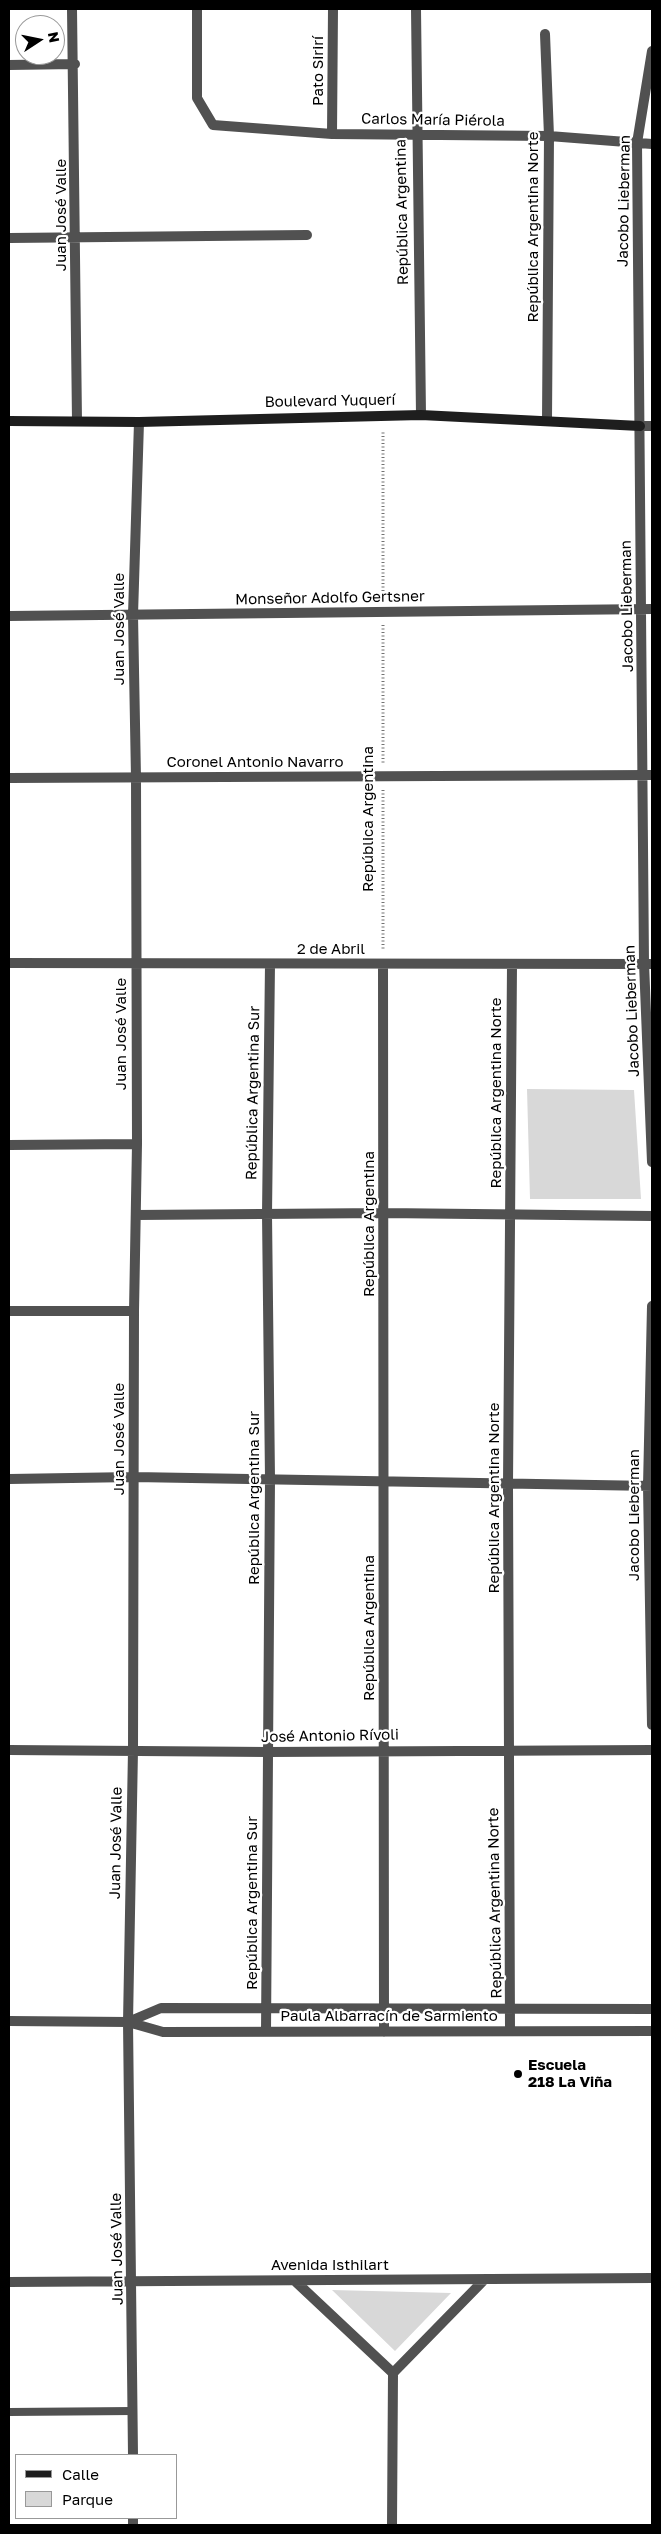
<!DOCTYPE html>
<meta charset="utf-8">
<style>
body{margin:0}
#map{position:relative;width:661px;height:2534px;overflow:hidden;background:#fff;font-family:"Golos Text",sans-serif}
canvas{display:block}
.frame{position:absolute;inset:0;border:10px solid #000;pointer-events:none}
.legend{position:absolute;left:15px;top:2454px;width:162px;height:65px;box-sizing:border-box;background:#fff;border:1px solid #999;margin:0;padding:6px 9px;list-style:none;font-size:15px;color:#000}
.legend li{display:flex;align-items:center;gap:10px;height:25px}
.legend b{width:25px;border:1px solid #999}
.north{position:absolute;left:15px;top:15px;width:50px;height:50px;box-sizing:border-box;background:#fff;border:1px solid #999;border-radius:50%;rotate:79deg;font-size:14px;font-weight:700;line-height:20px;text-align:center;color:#000}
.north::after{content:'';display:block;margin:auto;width:18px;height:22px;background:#000;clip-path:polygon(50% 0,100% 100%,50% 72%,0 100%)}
</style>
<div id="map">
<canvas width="661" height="2534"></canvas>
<div class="frame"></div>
<ul class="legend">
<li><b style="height:6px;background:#1e1e1e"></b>Calle</li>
<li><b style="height:14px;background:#d8d8d8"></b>Parque</li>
</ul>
<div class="north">N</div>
</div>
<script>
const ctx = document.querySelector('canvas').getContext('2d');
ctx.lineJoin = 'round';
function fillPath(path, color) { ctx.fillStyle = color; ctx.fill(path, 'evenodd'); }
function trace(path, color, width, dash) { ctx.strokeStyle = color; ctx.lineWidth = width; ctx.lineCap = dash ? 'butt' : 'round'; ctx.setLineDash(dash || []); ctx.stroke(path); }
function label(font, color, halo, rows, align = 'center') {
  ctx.font = font + ' "Golos Text",sans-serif'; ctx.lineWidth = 4.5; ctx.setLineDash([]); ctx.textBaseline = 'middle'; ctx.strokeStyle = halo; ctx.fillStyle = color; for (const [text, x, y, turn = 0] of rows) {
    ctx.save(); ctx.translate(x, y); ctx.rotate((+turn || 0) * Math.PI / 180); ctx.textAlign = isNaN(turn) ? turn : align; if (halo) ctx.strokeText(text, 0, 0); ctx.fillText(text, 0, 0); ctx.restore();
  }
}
fillPath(new Path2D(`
 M527,1089L634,1090L641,1199H530Z
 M332,2290L451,2293L395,2351Z`), '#d8d8d8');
trace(new Path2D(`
 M383,598V430
 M383,625V763
 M383,790V951`), '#737373', 3, [1, 2.5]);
trace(new Path2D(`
 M9,2412L133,2411`), '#515151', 8);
trace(new Path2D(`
 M72,9L77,421
 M197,9V98L213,125L332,134L549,136L652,144
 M416,9L421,415
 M545,34L549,136L547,420
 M652,51L637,143L644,963L652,1162
 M9,65L75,64
 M332,134L333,9
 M9,238L307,235
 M640,426H652
 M9,616L652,609
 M9,778L652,775
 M9,963L652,964
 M383,964L384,2032
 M9,1145L137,1144
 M136,1215L384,1213L652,1216
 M652,1306L648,1486L652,1725
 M9,1311H134
 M9,1479L134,1477L652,1486
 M9,1750L268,1752L652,1750
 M9,2021L128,2022L163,2032L652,2031
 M128,2022L161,2008L652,2009
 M510,2031L508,1484L512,965
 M266,2032L270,1479L267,1214L270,964
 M295,2281L393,2373L485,2279
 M9,2282L652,2278
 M133,2455L128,2022L133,1750L134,1311L137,1144L136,778L133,615L139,422
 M133,2525V2518
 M392,2525L393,2373`), '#515151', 10);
trace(new Path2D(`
 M9,421L139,422L421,415L640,426`), '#1e1e1e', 10);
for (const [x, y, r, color] of [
 [518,2074,5,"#000"]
]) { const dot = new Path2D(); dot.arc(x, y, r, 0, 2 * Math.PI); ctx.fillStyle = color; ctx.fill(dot); trace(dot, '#fff', 2); }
label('15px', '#000', '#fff', [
 ["Pato Sirirí",318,71,-90],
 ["Carlos María Piérola",433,120,1],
 ["Jacobo Lieberman",624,201,-89],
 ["República Argentina",402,212,-91],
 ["Juan José Valle",61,215,-90],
 ["República Argentina Norte",533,227,-90],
 ["Boulevard Yuquerí",330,401,-1],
 ["Monseñor Adolfo Gertsner",330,598,-1],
 ["Jacobo Lieberman",627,606,-91],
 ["Juan José Valle",119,629,-90],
 ["Coronel Antonio Navarro",255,762],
 ["República Argentina",368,819,-90],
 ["2 de Abril",331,949],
 ["Jacobo Lieberman",632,1011,-92],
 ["Juan José Valle",121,1034,-90],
 ["República Argentina Sur",253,1093,-89],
 ["República Argentina Norte",496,1093,-90],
 ["República Argentina",369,1224,-90],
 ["Juan José Valle",119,1439,-90],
 ["República Argentina Sur",254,1498,-90],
 ["República Argentina Norte",494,1498,-90],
 ["Jacobo Lieberman",634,1515,-90],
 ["República Argentina",369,1628,-90],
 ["José Antonio Rívoli",330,1736,-1],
 ["Juan José Valle",116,1843,-89],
 ["República Argentina Sur",252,1903,-90],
 ["República Argentina Norte",495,1903,-91],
 ["Paula Albarracín de Sarmiento",389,2016],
 ["Juan José Valle",117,2249,-91],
 ["Avenida Isthilart",330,2265]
]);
label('bold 15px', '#000', '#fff', [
 ["Escuela",528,2065],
 ["218 La Viña",528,2082]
], 'left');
</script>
